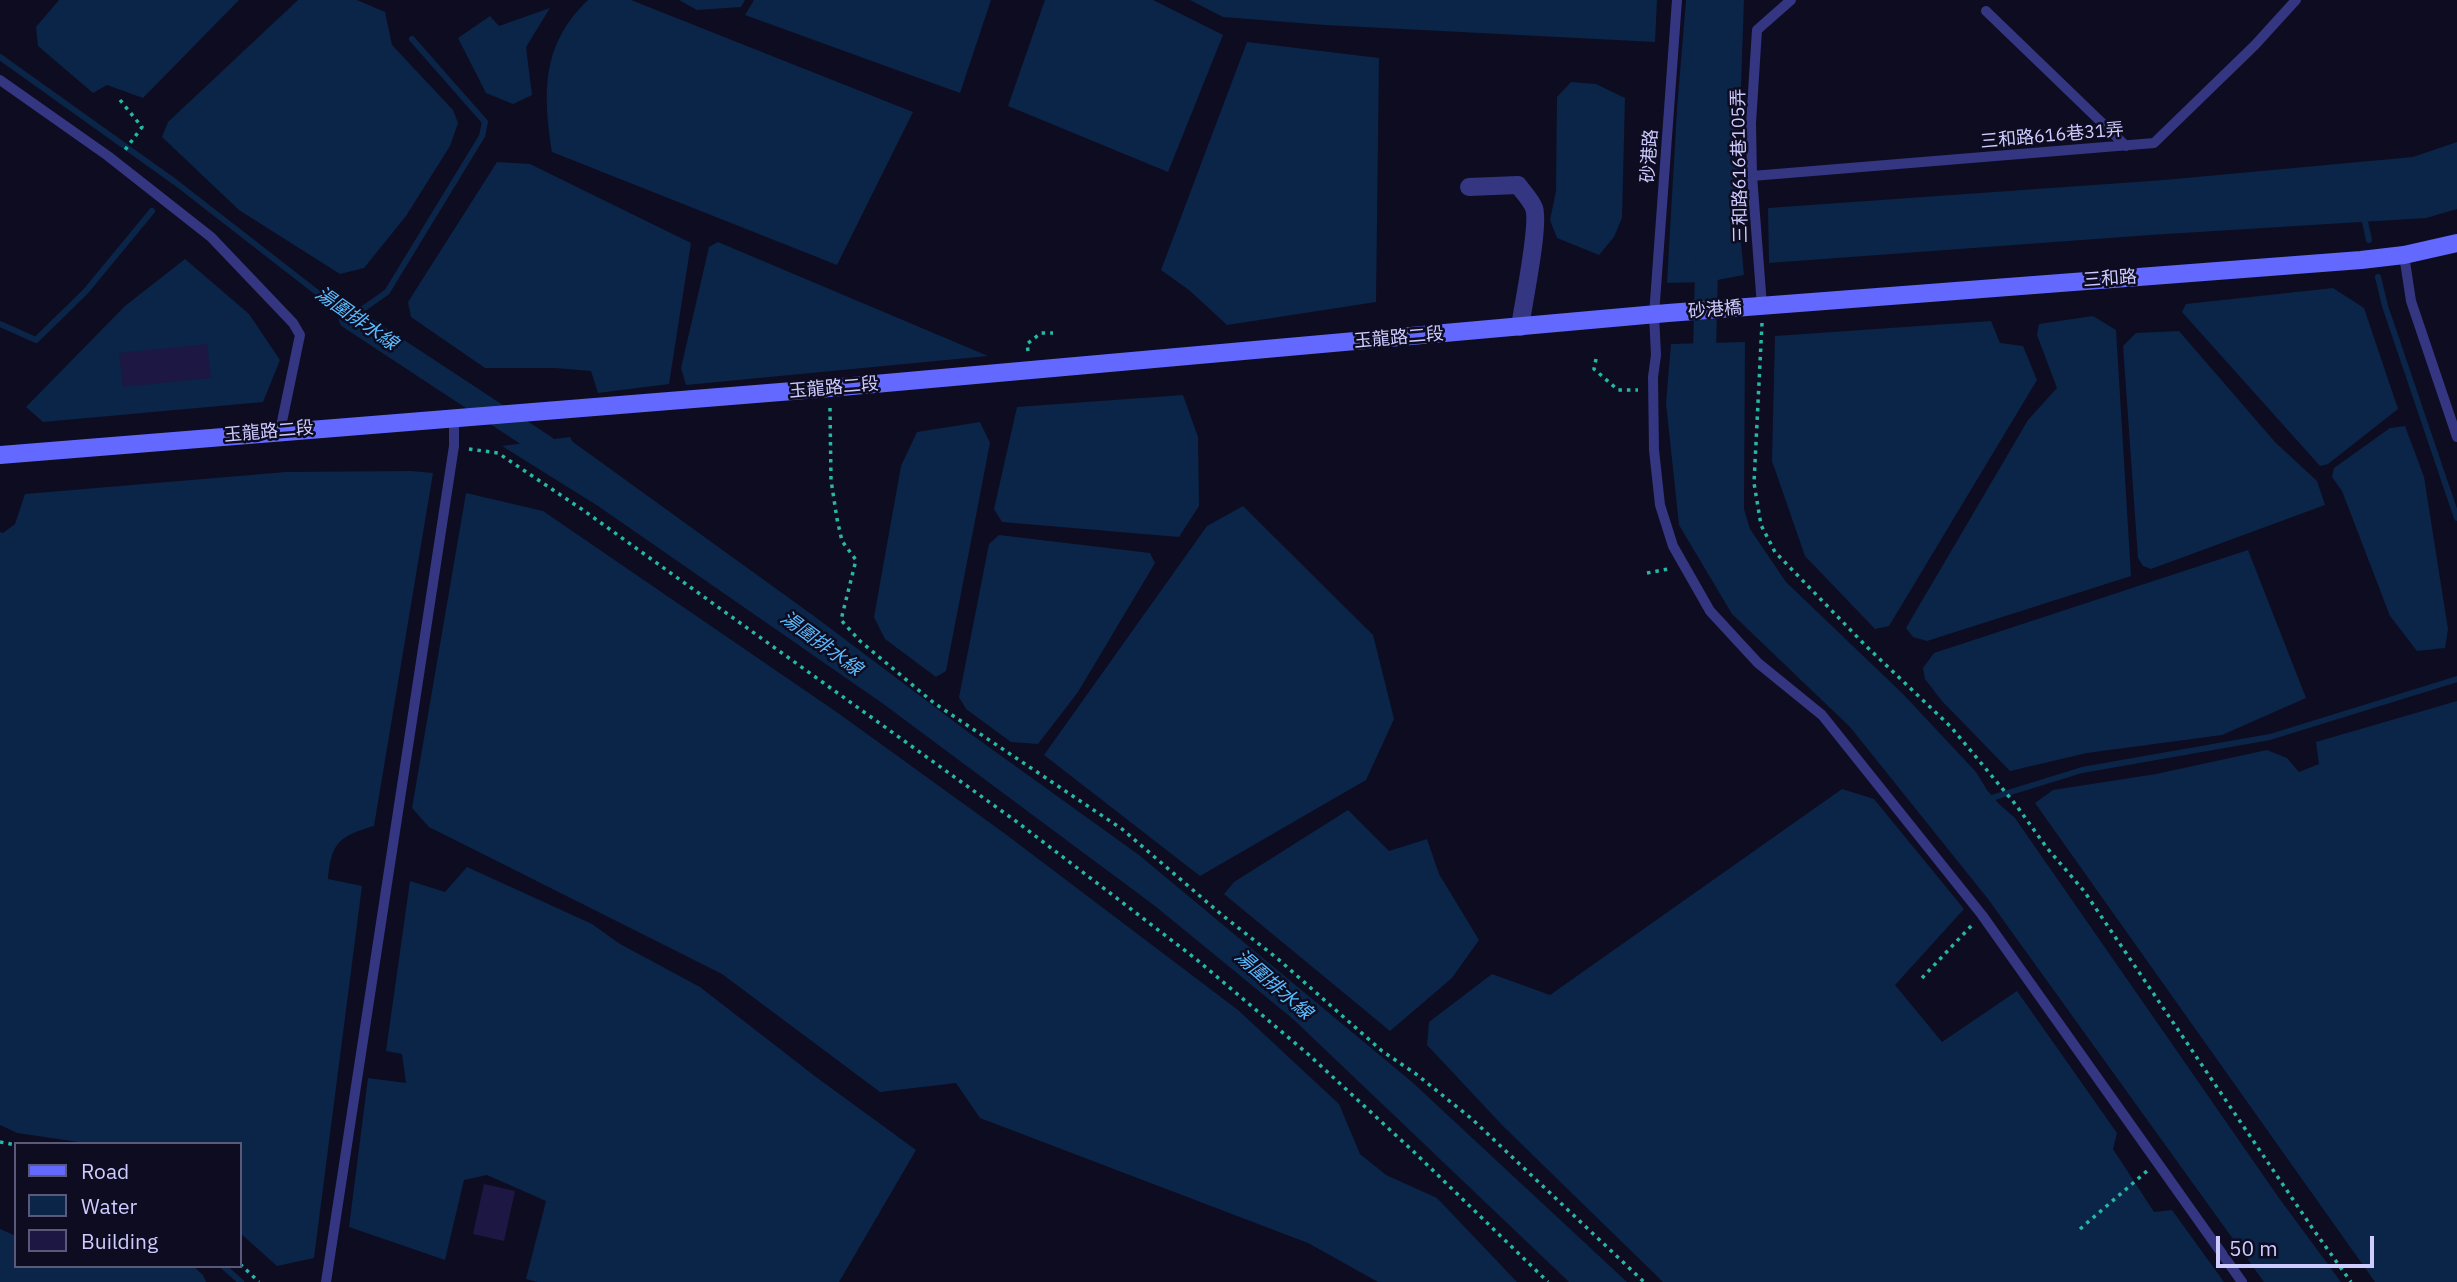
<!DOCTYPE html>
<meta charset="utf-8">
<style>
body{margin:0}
#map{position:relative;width:2457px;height:1282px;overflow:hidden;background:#0e0c21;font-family:"IBM Plex Sans",sans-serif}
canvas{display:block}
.legend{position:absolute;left:14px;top:1142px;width:228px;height:126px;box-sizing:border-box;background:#0e0c21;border:2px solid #5b597a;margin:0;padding:9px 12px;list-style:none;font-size:21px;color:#ceccff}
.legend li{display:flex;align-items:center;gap:14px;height:35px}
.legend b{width:35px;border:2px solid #5b597a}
.scale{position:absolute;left:2216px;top:1236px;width:158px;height:32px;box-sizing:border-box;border:4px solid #ceccff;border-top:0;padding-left:9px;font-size:21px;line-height:24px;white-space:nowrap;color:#ceccff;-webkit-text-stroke:5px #0e0c21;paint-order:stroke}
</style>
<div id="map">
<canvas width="2457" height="1282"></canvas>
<ul class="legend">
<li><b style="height:9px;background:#6369ff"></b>Road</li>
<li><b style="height:19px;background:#0a2547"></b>Water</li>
<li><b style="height:19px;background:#1d1743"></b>Building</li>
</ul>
<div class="scale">50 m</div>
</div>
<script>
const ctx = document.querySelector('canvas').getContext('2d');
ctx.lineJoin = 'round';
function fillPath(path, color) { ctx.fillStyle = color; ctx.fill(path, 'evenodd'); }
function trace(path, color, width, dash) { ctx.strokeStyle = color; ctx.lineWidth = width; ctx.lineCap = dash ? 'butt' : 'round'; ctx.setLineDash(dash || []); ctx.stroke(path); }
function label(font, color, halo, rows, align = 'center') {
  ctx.font = font + ' "IBM Plex Sans","Noto Sans TC",sans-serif'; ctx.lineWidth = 5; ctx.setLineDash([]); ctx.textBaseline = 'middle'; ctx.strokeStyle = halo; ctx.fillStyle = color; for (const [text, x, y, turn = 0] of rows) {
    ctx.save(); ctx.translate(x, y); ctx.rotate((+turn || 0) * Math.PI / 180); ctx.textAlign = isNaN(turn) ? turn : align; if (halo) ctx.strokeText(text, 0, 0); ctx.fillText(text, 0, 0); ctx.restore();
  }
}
fillPath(new Path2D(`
 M59,0H239L143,98L107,85L93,93L38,46L36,27Z
 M298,0H357L385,12L392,45L453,110L458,123L450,146L406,216L364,268L340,274L239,210L162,137L168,122Z
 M588,0H631L913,112L837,265L552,152C543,93 541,45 588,0Z
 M679,0H745L741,7L697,10Z
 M754,0H991L960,93L745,15Z
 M1045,0H1153L1223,35L1168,172L1008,106Z
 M1190,0H1657L1655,42L1325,25L1223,17Z
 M1686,0H1744L1737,199L1744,275L1707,282L1667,283L1677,109Z
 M550,8L526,47L532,95L513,104L486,93L458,38L490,16L499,26Z
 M1247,42L1379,58L1376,302L1227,325L1189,290L1161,270Z
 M1571,82L1596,84L1625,98L1622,218L1614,237L1599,255L1557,238L1550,220L1556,191L1557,97Z
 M2457,142V209L2426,218L2150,235L1769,263L1768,208L2164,180L2413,157Z
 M497,162L530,164L691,243L669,384L598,393L591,371L555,368H485L411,317L408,302Z
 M718,242L988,356L686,385L681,368L709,247Z
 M185,259L249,314L280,360L263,402L43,422L26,407L125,306Z
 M2333,288L2364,308L2398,409L2328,464L2320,466L2182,312L2186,304Z
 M2093,316L2116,330L2131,576L1927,641L1913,637L1906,628L2028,420L2057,388L2037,335L2039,324Z
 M1991,321L2000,343L2023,346L2037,380L1889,626L1875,629L1805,556L1772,461L1775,336Z
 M2179,331L2275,442L2317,481L2325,505L2151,569L2143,566L2138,558L2123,346L2136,333Z
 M1745,342L1744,509L1750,529L1786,582L1903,694L1976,772L1987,790L1999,804L2015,818L2279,1198L2341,1282H2264L1988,899L1850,727L1732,614L1679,525L1666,403L1671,344Z
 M1183,395L1198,437L1199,506L1179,537L1002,522L994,509L1017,407Z
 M980,422L990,443L946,671L936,677L885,639L874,617L901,466L917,432Z
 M2405,426L2424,477L2448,629L2445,648L2417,651L2390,616L2342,491L2332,477L2334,468L2390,428Z
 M570,437L573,442L818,619L968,732L1139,855L1412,1082L1627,1282H1569L1293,1019L1155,906L882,703L598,506L502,446Z
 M411,471L433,473L374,826C339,836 331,843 328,879L362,886L314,1258L277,1266L240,1233V1144H92L17,1133L0,1125V532L3,533L15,524L25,494L286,472Z
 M466,493L543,511L838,713L1004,833L1238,1010L1339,1104L1360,1154L1386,1175L1437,1198L1517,1282H1378L1308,1243L980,1118L956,1083L880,1092L722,974L429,827L412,808Z
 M1243,506L1373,635L1394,719L1366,780L1200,876L1044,755L1207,526Z
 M999,535L1150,553L1155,563L1078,692L1038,744L1011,742L966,709L959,697L989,544Z
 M2248,550L2306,698L2222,735L2087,753L2010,771L1941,700L1925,679L1923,668L1934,653Z
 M2457,701V1282H2375L2035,803L2053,790L2156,774L2267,750L2287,758L2299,772L2319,764L2316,742Z
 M1842,789L1874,799L1964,909L1895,985L1942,1042L2017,991L2117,1133L2113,1149L2154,1212L2172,1210L2224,1282H1663L1503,1126L1427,1045L1429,1022L1492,974L1550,995Z
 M1348,810L1389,851L1427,839L1439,874L1479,940L1452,978L1390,1031L1224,894L1234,882Z
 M467,867L592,924L620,944L700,987L816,1077L916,1150L839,1282H537L526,1279L546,1201L487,1175L464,1180L445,1260L349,1227L368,1078L406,1083L402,1054L386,1051L410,881L445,892Z
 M0,1229L16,1236V1266H193L203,1275L206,1282H0Z`), '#0a2547');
trace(new Path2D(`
 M0,57L175,182L350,318L387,292L482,136L485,122L412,39
 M2364,217L2369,240
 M2378,277L2385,306L2457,518
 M0,324L36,340L86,291L152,211
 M1985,800L2082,770L2270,737L2457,679
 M223,1266L241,1282`), '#0a2547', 6);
trace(new Path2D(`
 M350,318L564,459
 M1704,371L1707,252`), '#0a2547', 23);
fillPath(new Path2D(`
 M207,344L211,378L123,387L119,353Z
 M484,1184L515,1191L504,1241L473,1234Z`), '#1d1743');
trace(new Path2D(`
 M120,100L142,127L125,150
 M1762,323L1754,483L1761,525L1775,552L1866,646L1951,727L2016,805L2047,848L2084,891L2313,1229L2351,1282
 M1028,351L1027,344L1041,333H1053
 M1596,359L1594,369L1618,390H1638
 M830,408L831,480L837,519L842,541L856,560L841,620L860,641L934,703L1122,829L1222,915L1278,959L1382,1051L1416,1074L1472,1119L1644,1282
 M469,449L498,453L583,510L1017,822L1110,893L1196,959L1309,1055L1414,1152L1548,1282
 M1647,573L1668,569
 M1922,978L1973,924
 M0,1142L16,1145
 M2080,1229L2147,1171
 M240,1264L259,1282`), '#27b7a5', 3.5, [3.5, 5]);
trace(new Path2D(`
 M1677,0L1654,315L1656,355L1653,377L1654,450L1660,505L1673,546L1710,611L1758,663L1822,715L1982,915L2242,1282
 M1986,11L2126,146
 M0,80L108,156L211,237L293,323L300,335L280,431
 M1752,176L2154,143L2255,45L2296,0
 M2404,255L2411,301L2457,437
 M1762,306L1752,176L1751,123L1757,30L1791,0
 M326,1282L454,446V418`), '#343682', 10);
trace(new Path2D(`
 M1469,187L1518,185C1523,192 1531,200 1534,208C1540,224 1523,305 1520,327`), '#343682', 18);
trace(new Path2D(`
 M0,455L830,388L1668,313L2361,260L2404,255L2457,243`), '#6369ff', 18);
label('18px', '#ceccff', '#0e0c21', [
 ["三和路616巷31弄",2052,136,-5],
 ["砂港路",1650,156,-86],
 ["三和路616巷105弄",1740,166,-91],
 ["三和路",2110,279,-4],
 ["砂港橋",1715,310,-5],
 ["玉龍路二段",1399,338,-5],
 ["玉龍路二段",834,388,-5],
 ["玉龍路二段",269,432,-5]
]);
label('italic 19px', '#5abdff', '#0e0c21', [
 ["湯圍排水線",356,319,35],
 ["湯圍排水線",821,644,36],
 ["湯圍排水線",1273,985,41]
]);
</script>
